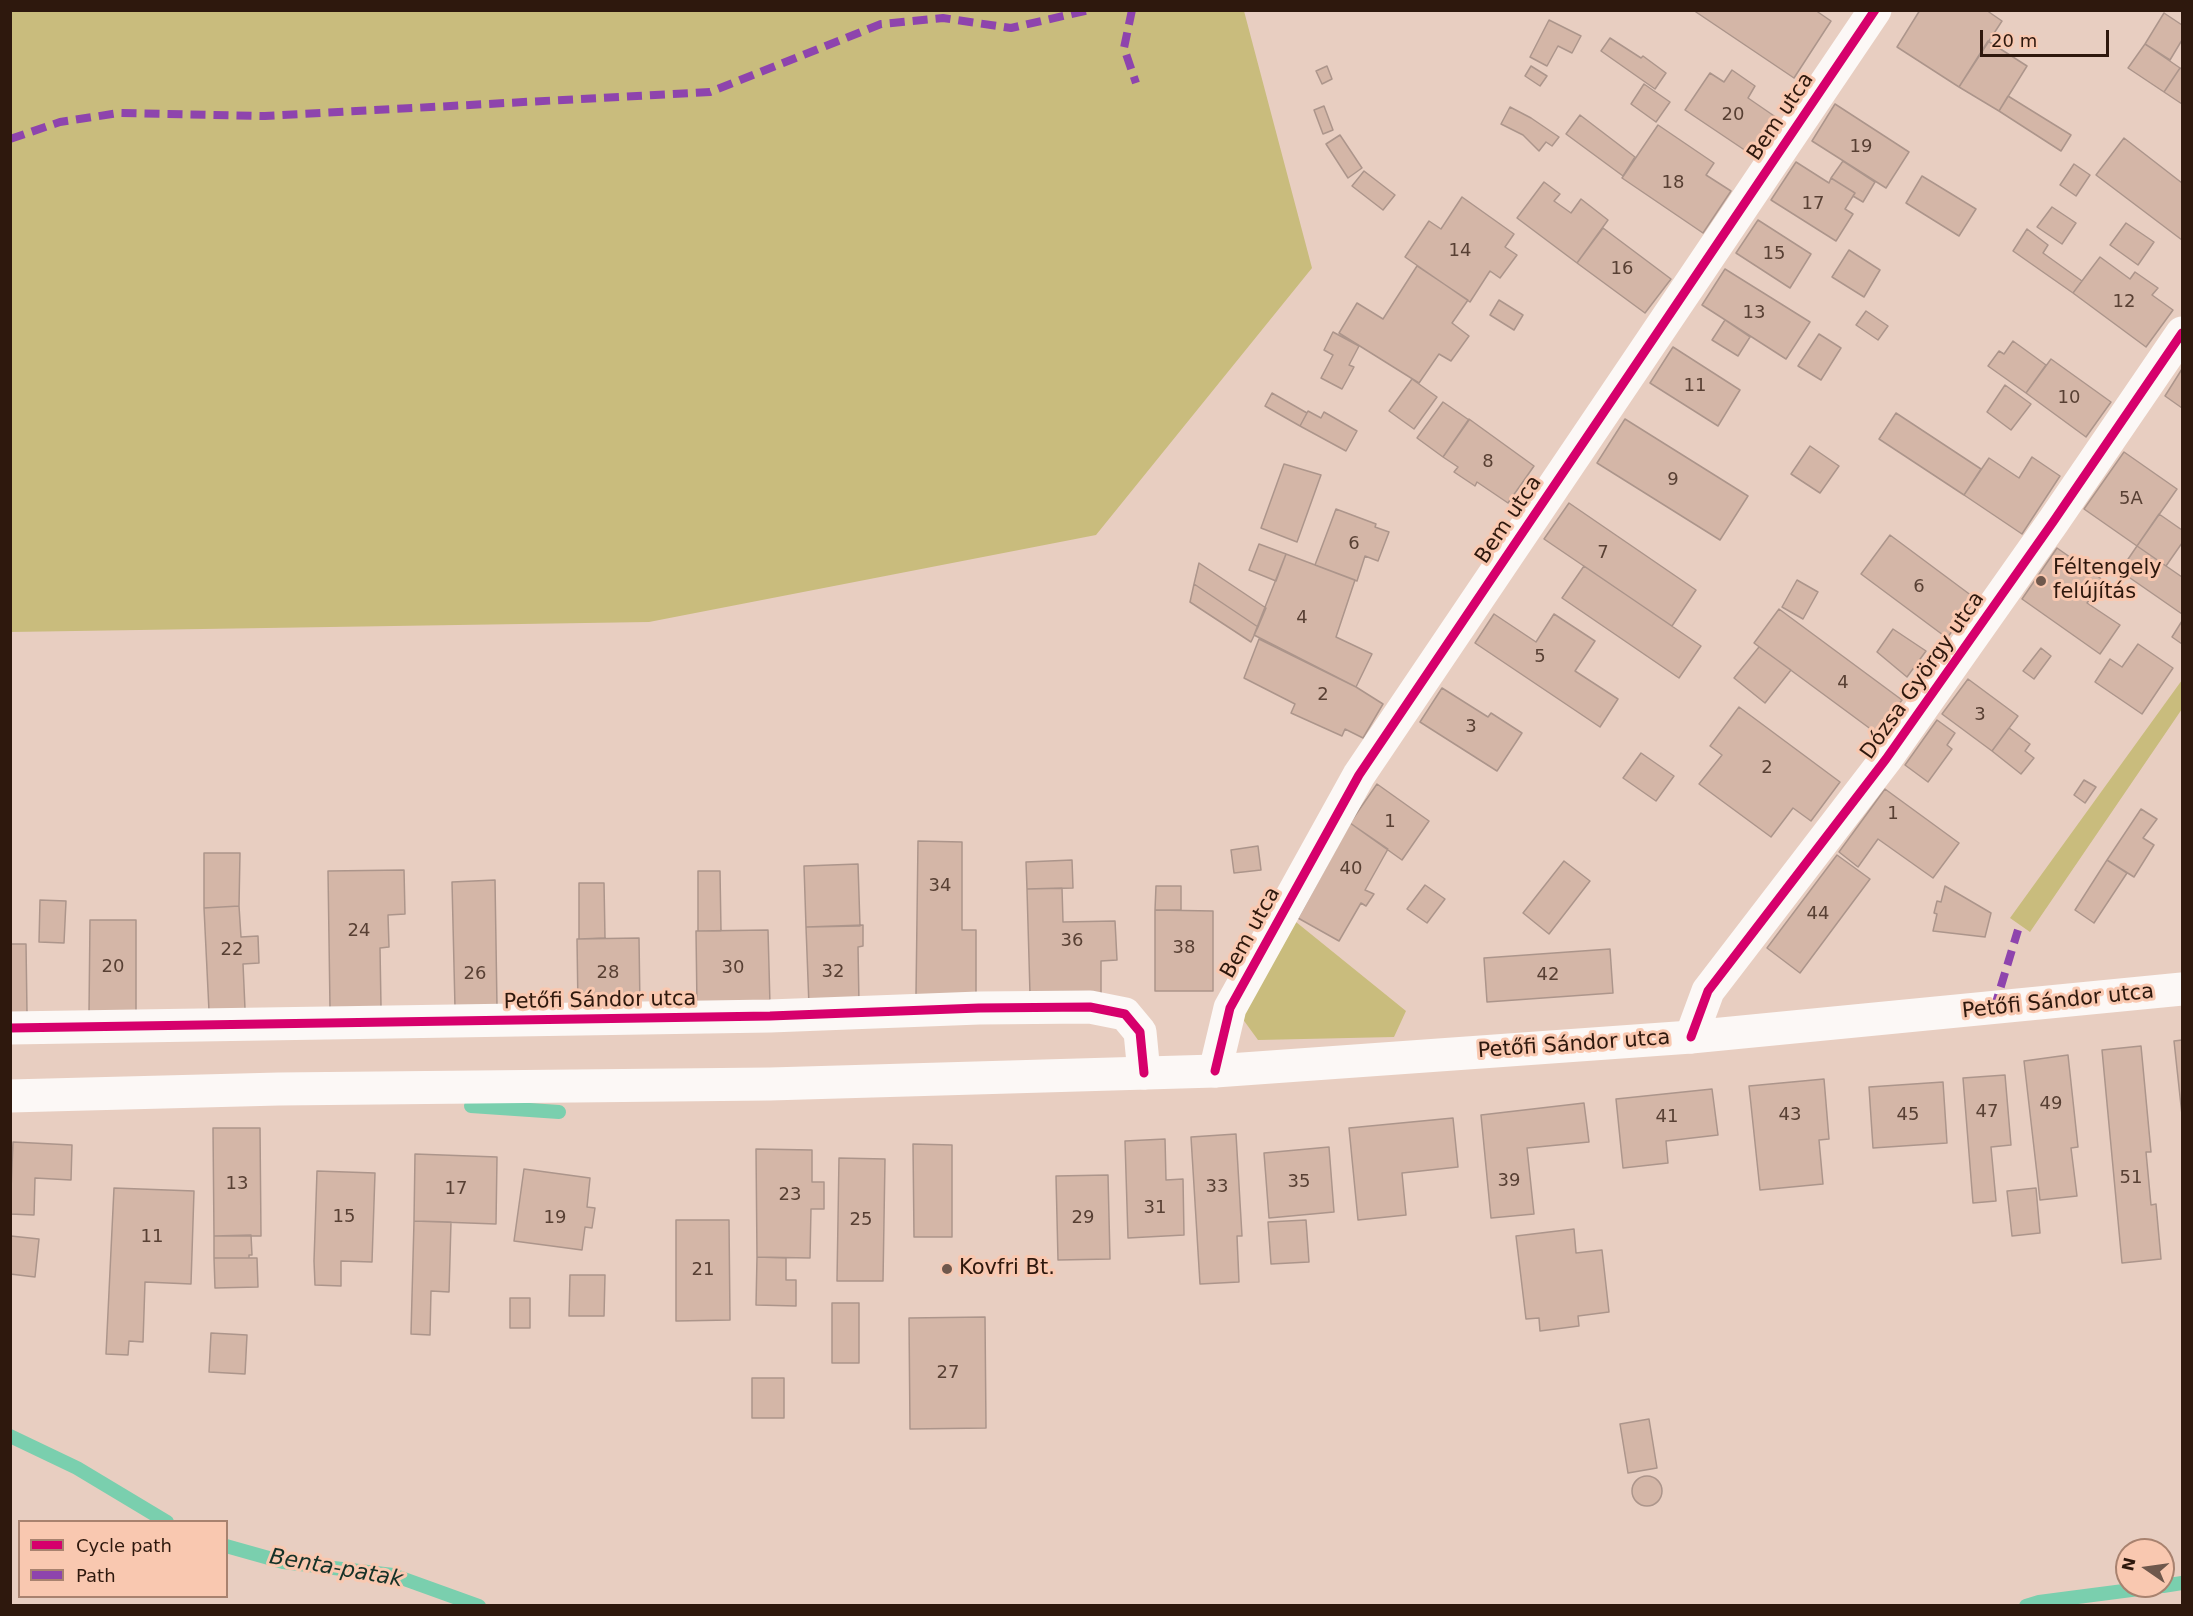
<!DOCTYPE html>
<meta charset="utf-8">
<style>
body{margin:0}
#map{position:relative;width:2193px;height:1616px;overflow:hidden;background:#e8cec1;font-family:"DejaVu Sans",sans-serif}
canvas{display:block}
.frame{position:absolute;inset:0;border:12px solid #2e180d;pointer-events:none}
.legend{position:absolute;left:18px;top:1520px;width:210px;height:78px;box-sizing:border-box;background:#f9c8b0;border:2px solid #a8826f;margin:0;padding:8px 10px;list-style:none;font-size:18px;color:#2e180d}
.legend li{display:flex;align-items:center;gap:12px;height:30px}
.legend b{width:30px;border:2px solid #a8826f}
.north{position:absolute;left:2115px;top:1538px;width:60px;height:60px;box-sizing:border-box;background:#f9c8b0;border:2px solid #a8826f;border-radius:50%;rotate:283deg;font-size:16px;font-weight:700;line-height:24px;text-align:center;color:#2e180d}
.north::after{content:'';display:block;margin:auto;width:21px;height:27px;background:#6f584c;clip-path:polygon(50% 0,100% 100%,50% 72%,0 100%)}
.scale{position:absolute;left:1980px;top:30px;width:129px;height:27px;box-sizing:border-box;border:3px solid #2e180d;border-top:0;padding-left:8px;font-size:18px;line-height:21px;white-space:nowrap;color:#2e180d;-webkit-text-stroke:4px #f9c8b0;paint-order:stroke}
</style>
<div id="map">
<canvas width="2193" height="1616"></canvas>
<div class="frame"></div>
<ul class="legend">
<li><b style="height:8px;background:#d6006c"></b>Cycle path</li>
<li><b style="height:8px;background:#8e44ad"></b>Path</li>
</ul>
<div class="north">N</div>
<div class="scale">20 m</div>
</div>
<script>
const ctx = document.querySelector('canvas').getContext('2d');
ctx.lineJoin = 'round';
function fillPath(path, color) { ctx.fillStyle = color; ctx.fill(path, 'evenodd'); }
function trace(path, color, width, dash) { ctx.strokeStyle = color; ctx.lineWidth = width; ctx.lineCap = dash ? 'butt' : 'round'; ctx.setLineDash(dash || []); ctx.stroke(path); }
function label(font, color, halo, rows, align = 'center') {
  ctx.font = font + ' "DejaVu Sans",sans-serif'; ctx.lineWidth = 6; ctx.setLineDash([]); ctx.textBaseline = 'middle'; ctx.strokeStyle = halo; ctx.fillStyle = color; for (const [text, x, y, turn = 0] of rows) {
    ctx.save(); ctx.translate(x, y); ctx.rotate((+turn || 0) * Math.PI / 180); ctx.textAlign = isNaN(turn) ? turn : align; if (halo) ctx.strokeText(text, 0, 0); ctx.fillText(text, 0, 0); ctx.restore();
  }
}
fillPath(new Path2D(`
 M10,11H1244L1312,268L1096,535L649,622L11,632Z
 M2182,680V709L2030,932L2010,918Z
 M1296,922L1406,1011L1394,1037L1258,1040L1242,1018Z`), '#c9bc7d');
trace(new Path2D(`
 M471,1106L559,1112
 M10,1436L77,1468L167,1522
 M226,1546L283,1562L393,1575L479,1606
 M2163,1586L2182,1583
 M2026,1606L2039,1602L2162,1586`), '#7acfae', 14);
const building = new Path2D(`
 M1693,10H1815L1831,21L1794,78Z
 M1920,10H1986L2002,21L1959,87L1897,47Z
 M2164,13L2182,25V40L2170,60L2145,44Z
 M1549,20L1581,36L1572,53L1558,46L1547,66L1530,57Z
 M1610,38L1641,58L1643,56L1666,73L1655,89L1601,51Z
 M1988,41L2027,66L1999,111L1959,87Z
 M2145,44L2180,68L2164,92L2128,68Z
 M1327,66L1332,79L1322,84L1316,71Z
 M1531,66L1547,76L1540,86L1525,76Z
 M2180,68L2182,69V104L2164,92Z
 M1732,70L1755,86L1748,98L1780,120L1755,157L1685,110L1710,73L1724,82Z
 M1644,84L1670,102L1656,122L1631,104Z
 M2008,96L2071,135L2061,151L1999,111Z
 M1835,104L1909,152L1886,188L1812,141Z
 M1324,106L1333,130L1323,134L1314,110Z
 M1510,107L1531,118L1559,137L1552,146L1546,142L1539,151L1523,135L1501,124Z
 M1580,115L1635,157L1623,176L1566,134Z
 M1658,125L1714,163L1706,175L1731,191L1703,233L1622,178Z
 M1340,135L1362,168L1348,178L1326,144Z
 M2124,138L2182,183V240L2096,175Z
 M1843,161L1875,182L1863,202L1853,196L1855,193L1831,178Z
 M1796,162L1829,183L1831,178L1855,193L1845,209L1853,214L1836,241L1771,200Z
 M2074,164L2090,175L2076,196L2060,185Z
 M1364,171L1395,195L1383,210L1352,186Z
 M1922,176L1976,209L1959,236L1906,203Z
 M1544,182L1560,194L1554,201L1571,213L1581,199L1608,220L1577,263L1517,218Z
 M1462,197L1514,234L1505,247L1517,255L1500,278L1490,271L1470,302L1405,257L1429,221L1441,229Z
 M2052,207L2076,223L2062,244L2037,227Z
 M1758,220L1811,254L1790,288L1736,253Z
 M2126,223L2154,242L2138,265L2110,245Z
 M1603,228L1671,279L1645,313L1577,263Z
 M2027,229L2048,245L2043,253L2082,281L2073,293L2013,251Z
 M1849,250L1880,270L1864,297L1832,277Z
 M2100,257L2130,279L2135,272L2158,288L2152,295L2173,310L2146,347L2073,293Z
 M1417,266L1468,300L1452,323L1469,336L1451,361L1439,354L1419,383L1339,333L1357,303L1383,319Z
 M1725,269L1810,322L1786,359L1702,305Z
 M1499,300L1523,315L1514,330L1490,315Z
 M1866,311L1888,326L1878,340L1856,325Z
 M1725,320L1750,337L1738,356L1712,340Z
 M1333,332L1359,346L1349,365L1354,367L1342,389L1321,378L1333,355L1324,350Z
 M1819,334L1841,348L1821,380L1798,366Z
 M2013,341L2046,365L2026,393L1988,366L1999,351L2004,354Z
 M1673,347L1740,390L1718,426L1650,383Z
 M2051,359L2111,402L2086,437L2026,393Z
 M2182,369V408L2165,396Z
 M1412,379L1437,397L1414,429L1389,411Z
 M2005,385L2031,404L2011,430L1987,412Z
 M1272,393L1307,413L1300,426L1265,406Z
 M1443,402L1469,420L1443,457L1417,438Z
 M1308,411L1321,418L1324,412L1357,431L1346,451L1300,426Z
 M1896,413L1981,469L1964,495L1879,439Z
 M1469,419L1534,466L1508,503L1477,482L1475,486L1454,472L1458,467L1443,457Z
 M1625,419L1748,496L1720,540L1597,463Z
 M1810,446L1839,466L1820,493L1791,474Z
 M2124,452L2177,489L2137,546L2084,509Z
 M2032,457L2060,476L2022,534L1964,495L1989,458L2019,478Z
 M1284,464L1321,475L1297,542L1261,528Z
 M1569,503L1696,590L1672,626L1544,539Z
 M1336,509L1376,524L1375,527L1389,532L1378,561L1365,556L1357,581L1315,565Z
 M2159,514L2182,530V543L2166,566L2137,546Z
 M1890,535L1976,599L1947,638L1861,574Z
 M1259,544L1286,554L1276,581L1249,570Z
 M2137,546L2182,577V614L2120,571Z
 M2057,548L2103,580L2087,603L2120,625L2100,654L2022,599Z
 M1286,554L1355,580L1336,637L1372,654L1356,687L1254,635Z
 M1199,563L1266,608L1258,627L1194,584Z
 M1584,566L1701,646L1679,678L1562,598Z
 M1797,580L1818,592L1803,619L1782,607Z
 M1194,584L1258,627L1251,642L1190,602Z
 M1779,609L1902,700L1876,733L1754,643Z
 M1494,614L1536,642L1554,614L1595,641L1575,671L1618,699L1600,727L1475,643Z
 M2182,621V644L2172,637Z
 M1893,629L1926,651L1907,677L1877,652Z
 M1259,639L1356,687L1383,704L1363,738L1345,729L1342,736L1291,713L1295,704L1244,678Z
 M2138,644L2173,668L2142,714L2095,682L2110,659L2122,667Z
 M1759,647L1791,670L1765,703L1734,678Z
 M2041,648L2051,656L2034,679L2023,671Z
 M1968,679L2018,716L1992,751L1942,714Z
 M1442,688L1488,717L1491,713L1522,733L1497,771L1420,722Z
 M1739,707L1840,782L1811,821L1793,808L1771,837L1699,784L1722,755L1710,746Z
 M1937,720L1955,733L1947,745L1952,749L1928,782L1905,765Z
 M2009,728L2030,744L2025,751L2034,758L2021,774L1992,751Z
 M1641,753L1674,776L1656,801L1623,778Z
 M2084,780L2096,787L2085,803L2074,795Z
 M1377,784L1429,821L1402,860L1350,823Z
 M1885,789L1959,843L1933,878L1878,839L1858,867L1839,852Z
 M2141,809L2157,819L2143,838L2154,845L2134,877L2107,860Z
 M1350,823L1388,849L1365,890L1374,894L1366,906L1361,903L1339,941L1298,918Z
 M918,841L962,842V930H976V996L916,995Z
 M1258,846L1261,870L1234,873L1231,850Z
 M204,853H240L239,906L204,908Z
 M1837,855L1870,879L1800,973L1767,948Z
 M1072,860L1073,888L1027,889L1026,862Z
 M2107,860L2127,873L2094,923L2075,910Z
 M1564,861L1590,881L1549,934L1523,913Z
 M858,864L860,926L806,927L804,866Z
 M404,870L405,914L388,915L389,947L380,948L381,1007L330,1008L328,871Z
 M698,871H720L721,931H698Z
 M495,880L497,1007L455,1008L452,882Z
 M579,883H604L605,938L579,939Z
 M1425,885L1445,899L1427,923L1407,909Z
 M1156,886H1181V910H1155Z
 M1945,886L1991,913L1985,937L1933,931L1937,914L1934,913L1937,901L1941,902Z
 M1062,888L1063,922L1115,921L1117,960L1101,961V994H1030L1027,889Z
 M40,900L66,901L64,943L39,942Z
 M239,906L241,937L258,936L259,963L243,964L245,1009L209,1011L204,908Z
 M1155,910L1213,911V991H1155Z
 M90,920H136V1013H89Z
 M863,925V946L858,947L859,1004L809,1006L806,927Z
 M768,930L770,1005L697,1007L696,931Z
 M639,938L640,1007H578L577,939Z
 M10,944H26L27,1013H10Z
 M1610,949L1613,993L1487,1002L1484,958Z
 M2182,1040V1115L2174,1041Z
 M2141,1046L2151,1152H2146L2151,1205L2156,1204L2161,1259L2122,1263L2102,1050Z
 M2068,1055L2078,1147L2071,1148L2077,1196L2040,1200L2024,1061Z
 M2005,1075L2011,1145L1991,1147L1996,1201L1973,1203L1963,1078Z
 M1824,1079L1829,1139L1819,1140L1823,1184L1760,1190L1749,1086Z
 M1943,1082L1947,1143L1873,1148L1869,1087Z
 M1712,1089L1718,1135L1666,1141L1668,1163L1623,1168L1616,1099Z
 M1584,1103L1589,1142L1527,1148L1534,1214L1491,1218L1481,1115Z
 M1453,1118L1458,1167L1402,1173L1406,1215L1358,1220L1349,1128Z
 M213,1128H260L261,1236H214Z
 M1236,1134L1242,1236H1237L1239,1282L1200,1284L1191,1137Z
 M1165,1139L1166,1180L1183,1179L1184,1235L1128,1238L1125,1141Z
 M13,1142L72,1145L71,1180L35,1178L34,1215L10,1214Z
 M913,1144L952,1145V1237H914Z
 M1329,1147L1334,1212L1269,1218L1264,1153Z
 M756,1149L812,1150V1182H824V1209H811L810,1258L757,1257Z
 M415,1154L497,1157L496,1224L414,1221Z
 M839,1158L885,1159L883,1281H837Z
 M524,1169L590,1178L587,1207L595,1208L592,1228L585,1227L582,1250L514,1241Z
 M317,1171L375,1173L372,1262L341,1261V1286L315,1285L314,1261Z
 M1108,1175L1110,1259L1058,1260L1056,1176Z
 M114,1188L194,1191L191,1284L145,1282L143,1342L129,1341L128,1355L106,1354Z
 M2036,1188L2040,1233L2012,1236L2007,1191Z
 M676,1220H729L730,1320L676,1321Z
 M1306,1220L1309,1262L1271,1264L1268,1222Z
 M414,1221L451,1222L449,1292L431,1291L430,1335L411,1334Z
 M1574,1229L1576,1253L1602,1250L1609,1312L1578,1316L1579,1326L1540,1331L1539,1318L1526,1319L1516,1236Z
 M251,1235L252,1255H249V1258H214V1236Z
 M11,1236L39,1239L35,1277L10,1274Z
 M757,1257L786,1258V1280H796V1306L756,1305Z
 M214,1258H257L258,1287L215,1288Z
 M570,1275H605L604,1316H569Z
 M510,1298H530V1328H510Z
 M832,1303H859V1363H832Z
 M985,1317L986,1428L910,1429L909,1318Z
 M211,1333L247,1335L245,1374L209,1372Z
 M752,1378H784V1418H752Z
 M1649,1419L1657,1468L1628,1473L1620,1424Z
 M1632 1491a15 15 0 1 1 30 0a15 15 0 1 1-30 0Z`);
fillPath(building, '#d4b6a7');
trace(building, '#ac958b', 1.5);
trace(new Path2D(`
 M10,1028L770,1016L979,1008L1090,1007L1125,1014L1140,1032L1144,1073
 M1691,1037L1708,991L1886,759L2053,522L2182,333
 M1215,1071L1230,1008L1359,775L1875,10`), '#fcf8f6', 33);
trace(new Path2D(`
 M10,1096L279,1089L770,1084L1215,1071L1691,1037L2182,989`), '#fcf8f6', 33);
trace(new Path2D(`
 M1132,10L1124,48L1136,83
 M10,139L60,122L119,113L265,116L710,92L881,24L943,18L1011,28L1089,10
 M1994,1009L2018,930`), '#8e44ad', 8, [15, 8]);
trace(new Path2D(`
 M10,1028L770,1016L979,1008L1090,1007L1125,1014L1140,1032L1144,1073
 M1691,1037L1708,991L1886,759L2053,522L2182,333
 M1215,1071L1230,1008L1359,775L1875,10`), '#d6006c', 9);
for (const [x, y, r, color] of [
 [2041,581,6,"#6f584c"],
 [947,1269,6,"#6f584c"]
]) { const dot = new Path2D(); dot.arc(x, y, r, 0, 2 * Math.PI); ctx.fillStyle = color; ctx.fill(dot); trace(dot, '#f9c8b0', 2); }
label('18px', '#584034', null, [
 ["20",1733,115],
 ["19",1861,147],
 ["18",1673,183],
 ["17",1813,204],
 ["14",1460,251],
 ["15",1774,254],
 ["16",1622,269],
 ["12",2124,302],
 ["13",1754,313],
 ["11",1695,386],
 ["10",2069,398],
 ["8",1488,462],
 ["9",1673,480],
 ["5A",2131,499],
 ["6",1354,544],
 ["7",1603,553],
 ["6",1919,587],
 ["4",1302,618],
 ["5",1540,657],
 ["4",1843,683],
 ["2",1323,695],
 ["3",1980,715],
 ["3",1471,727],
 ["2",1767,768],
 ["1",1893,814],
 ["1",1390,822],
 ["40",1351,869],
 ["34",940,886],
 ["44",1818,914],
 ["24",359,931],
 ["36",1072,941],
 ["38",1184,948],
 ["22",232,950],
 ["20",113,967],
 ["30",733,968],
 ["32",833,972],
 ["28",608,973],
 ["26",475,974],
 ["42",1548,975],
 ["49",2051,1104],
 ["47",1987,1112],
 ["43",1790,1115],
 ["45",1908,1115],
 ["41",1667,1117],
 ["51",2131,1178],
 ["39",1509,1181],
 ["35",1299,1182],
 ["13",237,1184],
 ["33",1217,1187],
 ["17",456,1189],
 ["23",790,1195],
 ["31",1155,1208],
 ["15",344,1217],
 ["19",555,1218],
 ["29",1083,1218],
 ["25",861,1220],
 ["11",152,1237],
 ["21",703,1270],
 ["27",948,1373]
]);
label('21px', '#2e180d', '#f9c8b0', [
 ["Bem utca",1781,117,-56],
 ["Bem utca",1509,520,-56],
 ["Dózsa György utca",1923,676,-55],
 ["Bem utca",1251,933,-61],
 ["Petőfi Sándor utca",600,1001,-1],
 ["Petőfi Sándor utca",2058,1002,-6],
 ["Petőfi Sándor utca",1574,1045,-4]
]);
label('21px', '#2e180d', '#f9c8b0', [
 ["Féltengely",2053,569],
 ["felújítás",2053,593],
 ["Kovfri Bt.",959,1269]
], 'left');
label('italic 22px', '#153127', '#f9c8b0', [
 ["Benta-patak",336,1569,10]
]);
</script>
